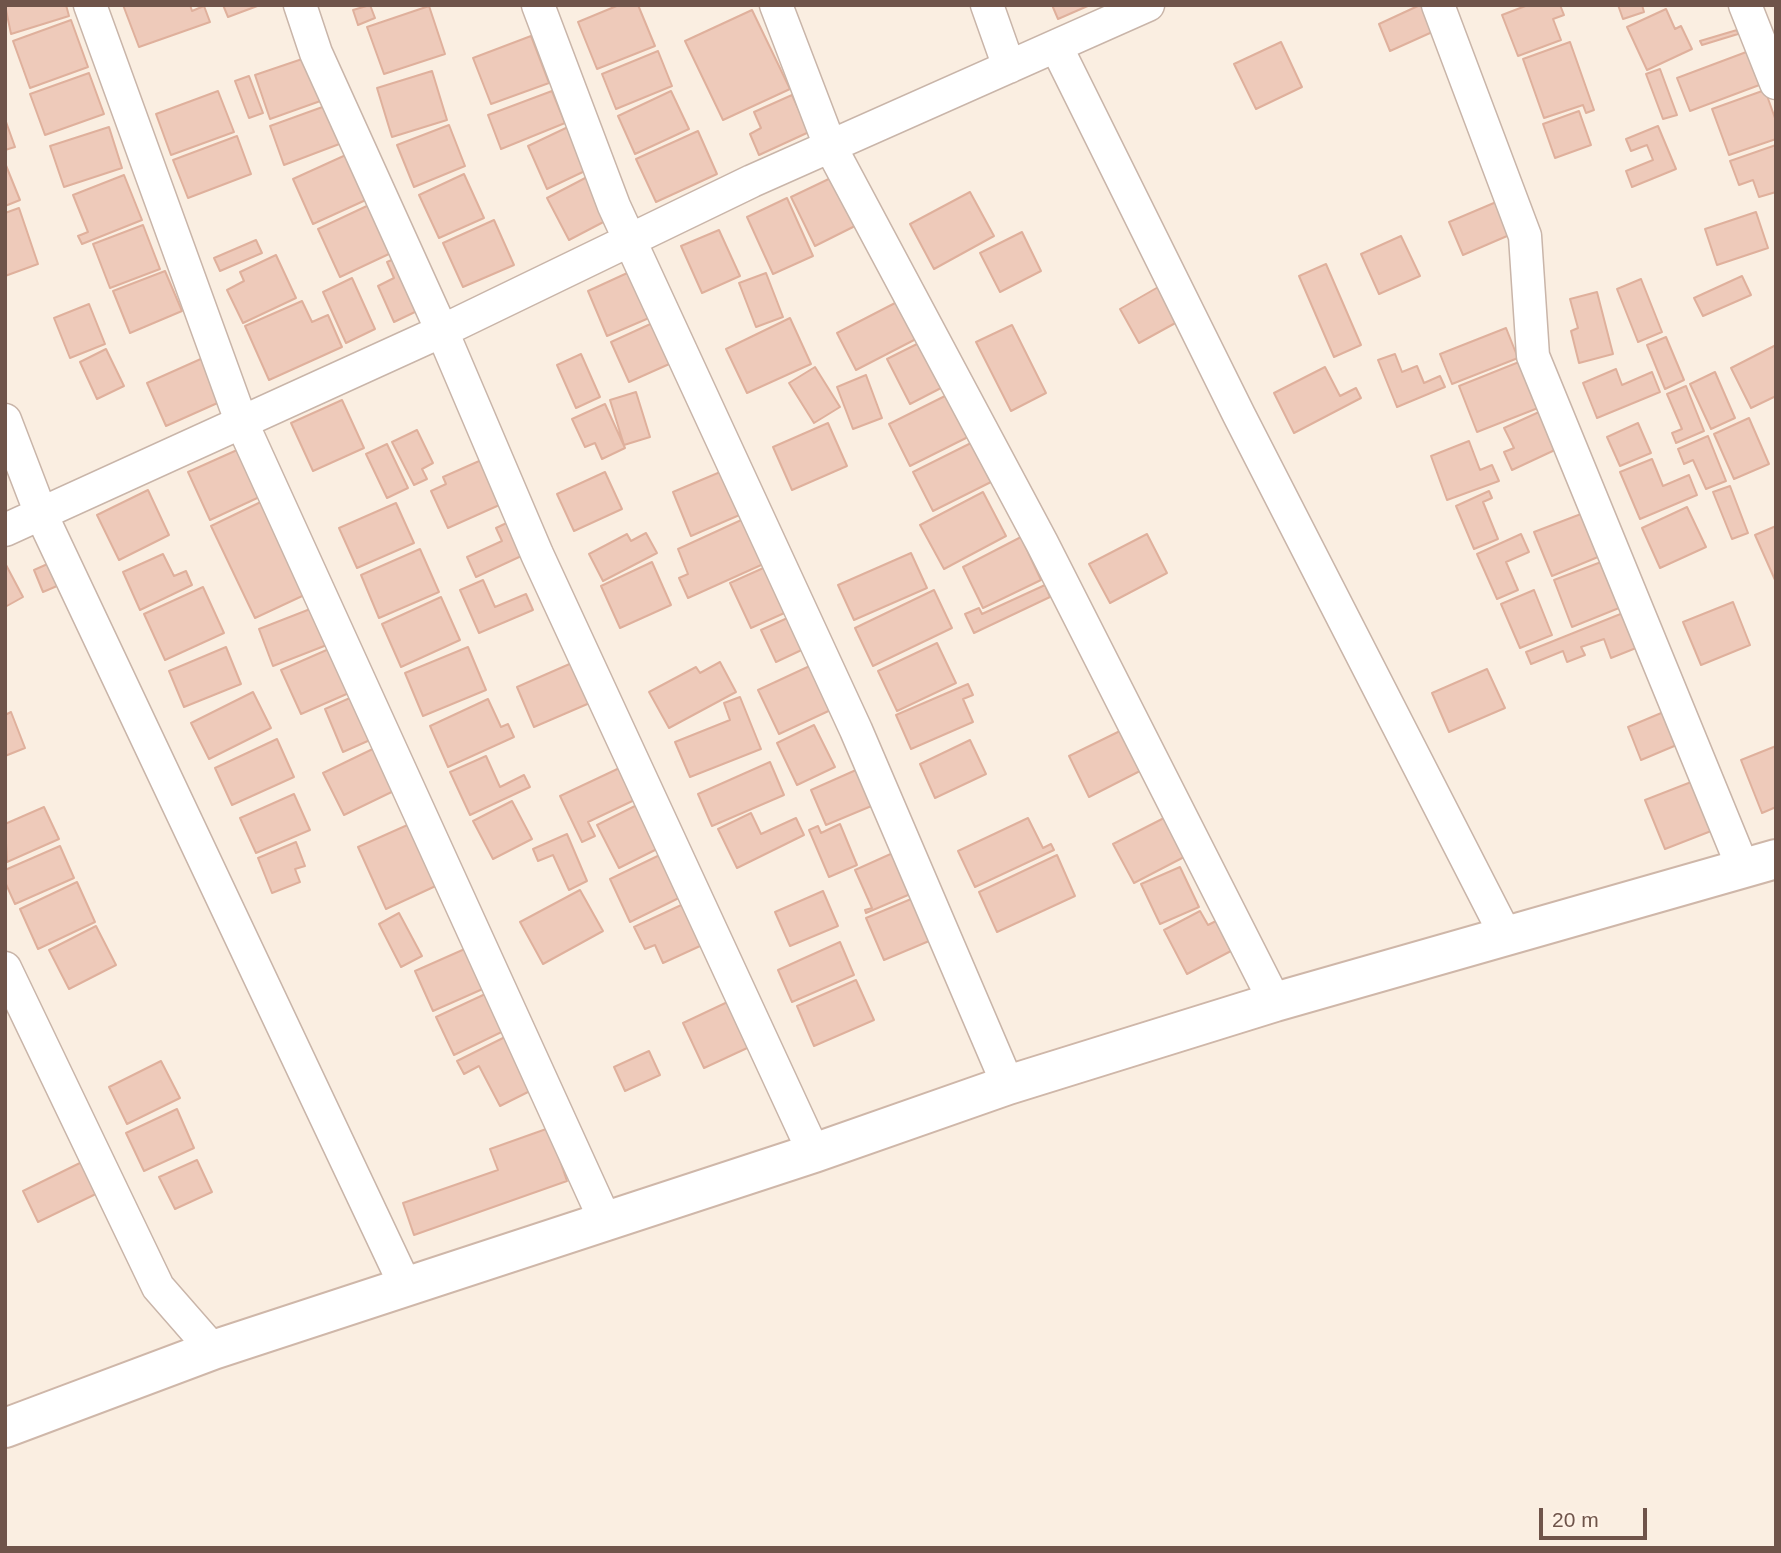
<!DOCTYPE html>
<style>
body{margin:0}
#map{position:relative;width:1781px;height:1553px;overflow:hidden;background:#faeee1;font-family:Arial,sans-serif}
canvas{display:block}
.frame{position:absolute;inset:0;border:7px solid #6f544a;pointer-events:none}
.scale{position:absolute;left:1539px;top:1508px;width:108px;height:32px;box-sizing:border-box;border:4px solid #6f544a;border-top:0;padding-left:9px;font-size:21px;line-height:24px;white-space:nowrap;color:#6f544a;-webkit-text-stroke:5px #fef2e6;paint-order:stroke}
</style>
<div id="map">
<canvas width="1781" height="1553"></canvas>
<div class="frame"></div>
<div class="scale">20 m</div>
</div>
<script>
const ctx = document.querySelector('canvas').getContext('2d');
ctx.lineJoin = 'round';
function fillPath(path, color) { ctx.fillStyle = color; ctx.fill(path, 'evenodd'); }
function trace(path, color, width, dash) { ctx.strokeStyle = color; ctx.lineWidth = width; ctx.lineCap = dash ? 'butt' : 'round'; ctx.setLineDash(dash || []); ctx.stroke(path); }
const building = new Path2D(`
 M5,5H66L69,16L11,34Z
 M123,5H190L192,11L204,6L210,22L139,47Z
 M223,5H260L228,17Z
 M370,5L375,18L358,25L353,10Z
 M619,5H638L655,46L597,69L578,22Z
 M1052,5H1090L1058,19Z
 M1420,5H1428L1439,29L1390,51L1379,24Z
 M1528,5H1560L1564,15L1553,19L1561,40L1518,56L1502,15Z
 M1618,5H1642L1644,12L1623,19Z
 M429,6L445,54L384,74L367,27Z
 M1666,9L1675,29L1681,26L1692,49L1647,70L1627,27Z
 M752,10L790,89L723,120L685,41Z
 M71,20L88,67L30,88L13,41Z
 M1737,30L1738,34L1702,45L1700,41Z
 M531,36L549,83L491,104L473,58Z
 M1281,42L1302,87L1256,109L1234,64Z
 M1570,42L1594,110L1586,113L1583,105L1544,118L1523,59Z
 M658,51L672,86L616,109L602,74Z
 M1749,51L1762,84L1690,111L1677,78Z
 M311,56L326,99L270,119L255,75Z
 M1660,69L1677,115L1663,119L1646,74Z
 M432,71L447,120L392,137L377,88Z
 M89,73L104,114L45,135L30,94Z
 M249,76L263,113L249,118L235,81Z
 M1765,90L1776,121V139L1729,155L1712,109Z
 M218,91L234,132L171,155L156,114Z
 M552,91L565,123L501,149L488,115Z
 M671,91L689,129L635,154L618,116Z
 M792,95L809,132L759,155L750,134L761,128L754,112Z
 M328,105L342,143L284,165L270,126Z
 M1579,111L1591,145L1555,158L1543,124Z
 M5,119L15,147L5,150Z
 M449,125L465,166L414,187L397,145Z
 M1658,126L1676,169L1632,187L1626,171L1653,160L1647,145L1631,151L1626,139Z
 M109,127L122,168L64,187L50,146Z
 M568,127L587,170L547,189L528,146Z
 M698,131L717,174L656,202L636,159Z
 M237,136L251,174L188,198L173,160Z
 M1776,145V192L1759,197L1753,180L1739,185L1730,161Z
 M348,154L368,199L313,224L293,179Z
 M5,163L20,200L5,206Z
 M464,174L484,218L439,238L419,195Z
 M124,175L142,220L82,244L78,236L88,232L73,195Z
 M589,176L611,218L569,240L547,198Z
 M835,176L859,224L815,246L791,197Z
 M970,192L994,236L934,269L910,224Z
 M1508,197L1521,230L1463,255L1449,222Z
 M787,198L813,256L773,274L747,217Z
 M369,205L391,253L340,277L318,229Z
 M19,208L38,264L5,276V213Z
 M1756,212L1768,248L1717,265L1705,229Z
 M494,220L514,265L463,287L443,243Z
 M143,225L160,269L110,288L93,244Z
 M719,230L740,276L702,293L681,246Z
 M1022,232L1041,271L1000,292L980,253Z
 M1401,236L1420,276L1379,294L1361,254Z
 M256,240L262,253L220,271L214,258Z
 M276,255L296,298L243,323L227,290L244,281L240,272Z
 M394,259L417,311L394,322L378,286L394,278L387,262Z
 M1326,264L1361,345L1334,357L1299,276Z
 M636,269L656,315L607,336L588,291Z
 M165,271L182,311L130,333L113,291Z
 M766,273L783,317L756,327L739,283Z
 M1742,276L1751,295L1703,316L1694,298Z
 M352,278L375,329L346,343L323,292Z
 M1641,279L1662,332L1638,342L1617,289Z
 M1160,286L1179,321L1139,343L1120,309Z
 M1597,292L1613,354L1579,363L1571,331L1578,328L1570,299Z
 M302,301L312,322L328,315L342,347L269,380L245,326Z
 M897,302L916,339L856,370L837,333Z
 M89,304L105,344L70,358L54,318Z
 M790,318L811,364L747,393L726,349Z
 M657,321L676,361L629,382L611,342Z
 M1012,325L1046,393L1011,411L976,342Z
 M1506,328L1518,358L1452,384L1440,354Z
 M1666,337L1684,380L1665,389L1647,345Z
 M919,343L941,388L910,404L887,359Z
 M1776,345V396L1751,408L1731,368Z
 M106,349L124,386L97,399L80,362Z
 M581,354L600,397L576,408L557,365Z
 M1395,354L1402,372L1417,366L1424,383L1440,376L1445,387L1397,407L1378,360Z
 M203,358L222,401L166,426L147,383Z
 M1519,362L1538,408L1477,432L1459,386Z
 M815,367L840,407L814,423L789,383Z
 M1325,367L1340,396L1356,388L1361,398L1294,433L1274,393Z
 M1616,369L1622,385L1652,372L1660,392L1597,418L1583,383Z
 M1715,372L1735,418L1711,429L1690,384Z
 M866,375L882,418L853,429L837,387Z
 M1686,386L1704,431L1676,443L1672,433L1682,429L1667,394Z
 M636,392L650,437L624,445L610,400Z
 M947,395L968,437L910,466L889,424Z
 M342,400L364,448L313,471L291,423Z
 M605,404L625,448L602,459L595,443L585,447L572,419Z
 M1539,412L1557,449L1512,470L1504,452L1514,448L1504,428Z
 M1749,418L1769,464L1734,479L1714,434Z
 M828,423L847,466L792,490L773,447Z
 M1638,423L1651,453L1620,466L1607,437Z
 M417,430L433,463L422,469L427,479L414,485L392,442Z
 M1708,436L1726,481L1706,489L1693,460L1684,464L1678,449Z
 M1469,441L1480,470L1492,465L1499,481L1447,500L1431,456Z
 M971,443L991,482L933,511L913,472Z
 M387,444L408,488L387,498L366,454Z
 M246,446L268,493L210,520L188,472Z
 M486,458L506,502L448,528L431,491L446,484L443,477Z
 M1652,459L1663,486L1689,475L1697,495L1640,519L1620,472Z
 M732,467L751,510L691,536L673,492Z
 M605,472L622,509L574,531L557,494Z
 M1730,486L1748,533L1732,539L1713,492Z
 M148,490L169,535L119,560L97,515Z
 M1489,491L1492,498L1483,502L1498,539L1474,549L1456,506Z
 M983,492L1006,536L944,569L920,525Z
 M269,498L313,591L255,618L211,526Z
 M396,503L414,543L357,568L339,528Z
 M1687,507L1706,547L1660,568L1642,528Z
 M1581,514L1598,557L1552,576L1534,532Z
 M750,516L770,561L688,598L679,578L688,574L678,549Z
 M515,519L530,552L476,577L467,557L502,541L496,528Z
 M1776,526V580H1775L1755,535Z
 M646,533L657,553L603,581L589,554L627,534L631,541Z
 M1147,534L1167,573L1110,603L1089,564Z
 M1521,534L1529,552L1506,562L1518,590L1497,599L1477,554Z
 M1021,537L1041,580L983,608L963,567Z
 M420,549L439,592L379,618L361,575Z
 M911,553L927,588L854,620L838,585Z
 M163,554L174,576L186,571L192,585L140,610L123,572Z
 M61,558L71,580L43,592L34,570Z
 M652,562L671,605L620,628L601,586Z
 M1601,562L1619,608L1572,627L1554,580Z
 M5,563L23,597L5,607Z
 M770,565L791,610L751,628L730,583Z
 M483,580L495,607L526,594L533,610L479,633L460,590Z
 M1045,585L1050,597L974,633L965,614L979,608L982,614Z
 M203,587L224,633L165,660L144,614Z
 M934,590L952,628L873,666L855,628Z
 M1534,590L1552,635L1520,648L1501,604Z
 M441,597L460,640L401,667L382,624Z
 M1733,602L1750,645L1701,665L1683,622Z
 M323,604L337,641L273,666L259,629Z
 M1628,611L1641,646L1611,658L1604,639L1581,647L1585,655L1567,662L1563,651L1531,664L1526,652Z
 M794,615L808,647L776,662L761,630Z
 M937,643L956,683L897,711L878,671Z
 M338,645L358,689L301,714L281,670Z
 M226,647L241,684L184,707L169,671Z
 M468,647L486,690L423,716L405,673Z
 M581,659L599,699L534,727L517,687Z
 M720,662L736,692L669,728L649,692L696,667L700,673Z
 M814,664L835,708L779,734L758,690Z
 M1487,669L1505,708L1449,732L1432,693Z
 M968,684L973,695L963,699L973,722L911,749L896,715Z
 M253,692L271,728L209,759L191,723Z
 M359,694L379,736L343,752L325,709Z
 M740,697L761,749L690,777L675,742L730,720L724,703Z
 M488,699L501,727L508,724L514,737L448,767L430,726Z
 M1666,711L1679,744L1641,760L1628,727Z
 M11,712L25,748L5,756V715Z
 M814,725L835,767L797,785L777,743Z
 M1120,731L1140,771L1089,797L1069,756Z
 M277,739L294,777L232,805L215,768Z
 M970,740L986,774L935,798L920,764Z
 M381,745L402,787L344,815L323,773Z
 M1776,746V807L1762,813L1741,760Z
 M486,756L500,787L524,775L530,787L470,815L450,772Z
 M770,762L784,795L712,826L698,794Z
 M628,764L643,796L588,822L595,836L582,842L560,796Z
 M865,766L881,802L826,825L811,790Z
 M1704,777L1724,826L1665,849L1645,800Z
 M294,794L310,830L256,853L240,818Z
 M512,801L532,839L493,859L473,821Z
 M645,801L667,844L619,868L597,825Z
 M44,807L59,839L7,862L5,824Z
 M751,813L761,834L796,818L804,835L737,868L718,829Z
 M1166,817L1186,856L1134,883L1113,844Z
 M1028,818L1043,848L1051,844L1054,850L975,887L958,851Z
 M412,823L440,884L386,909L358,847Z
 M840,824L857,865L829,877L809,830L818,826L821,833Z
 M567,834L587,881L569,890L553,855L538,861L533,849Z
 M296,842L305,866L295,869L300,882L272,893L258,858Z
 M60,846L74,878L15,904L5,882V870Z
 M904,848L922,889L866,913L865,910L872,908L855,870Z
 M668,851L689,893L630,922L610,879Z
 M1057,855L1075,896L997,932L979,892Z
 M1180,867L1199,907L1160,924L1141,884Z
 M77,882L95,922L38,949L20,909Z
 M580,890L603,931L543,964L520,922Z
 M823,891L838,926L790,946L775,912Z
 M923,894L941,936L884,960L866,918Z
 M692,900L711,941L663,963L655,945L645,949L634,927Z
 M1200,911L1208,925L1216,921L1231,951L1187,974L1164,930Z
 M399,913L422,956L401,967L379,924Z
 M96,926L116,965L69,989L49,950Z
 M840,942L854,975L792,1002L778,970Z
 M476,944L494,984L433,1011L415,971Z
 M856,980L874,1020L814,1046L797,1006Z
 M496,989L514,1026L454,1055L436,1017Z
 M736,998L758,1043L704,1068L683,1023Z
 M507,1036L534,1089L500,1106L479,1066L464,1074L457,1061Z
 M649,1051L660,1075L625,1091L614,1067Z
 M161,1061L180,1098L127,1124L109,1087Z
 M177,1109L194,1148L144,1171L126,1133Z
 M549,1128L567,1181L414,1235L403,1203L498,1170L490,1149Z
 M86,1160L102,1191L38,1222L23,1191Z
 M197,1160L212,1192L175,1209L159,1177Z`);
fillPath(building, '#eecaba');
trace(building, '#dfb09c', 2);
const street = new Path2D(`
 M90,5L241,421L605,1220
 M300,5L316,53L442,331L537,554L814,1153
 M538,5L614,206L856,730L1008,1085
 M776,5L830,146L1042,543L1275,1002
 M987,5L1009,67
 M1438,5L1525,236L1533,356L1743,868
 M1745,5L1776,83
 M1056,46L1239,415L1506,936
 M5,420L41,514L406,1287
 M5,530L442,331L752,181L1148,5
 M5,968L158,1287L213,1350`);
const secondary = new Path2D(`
 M5,1428L213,1350L814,1153L1008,1085L1275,1002L1776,859`);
trace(street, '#c9b5a9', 35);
trace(secondary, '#cfb7a9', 42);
trace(street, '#fff', 32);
trace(secondary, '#fff', 38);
</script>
